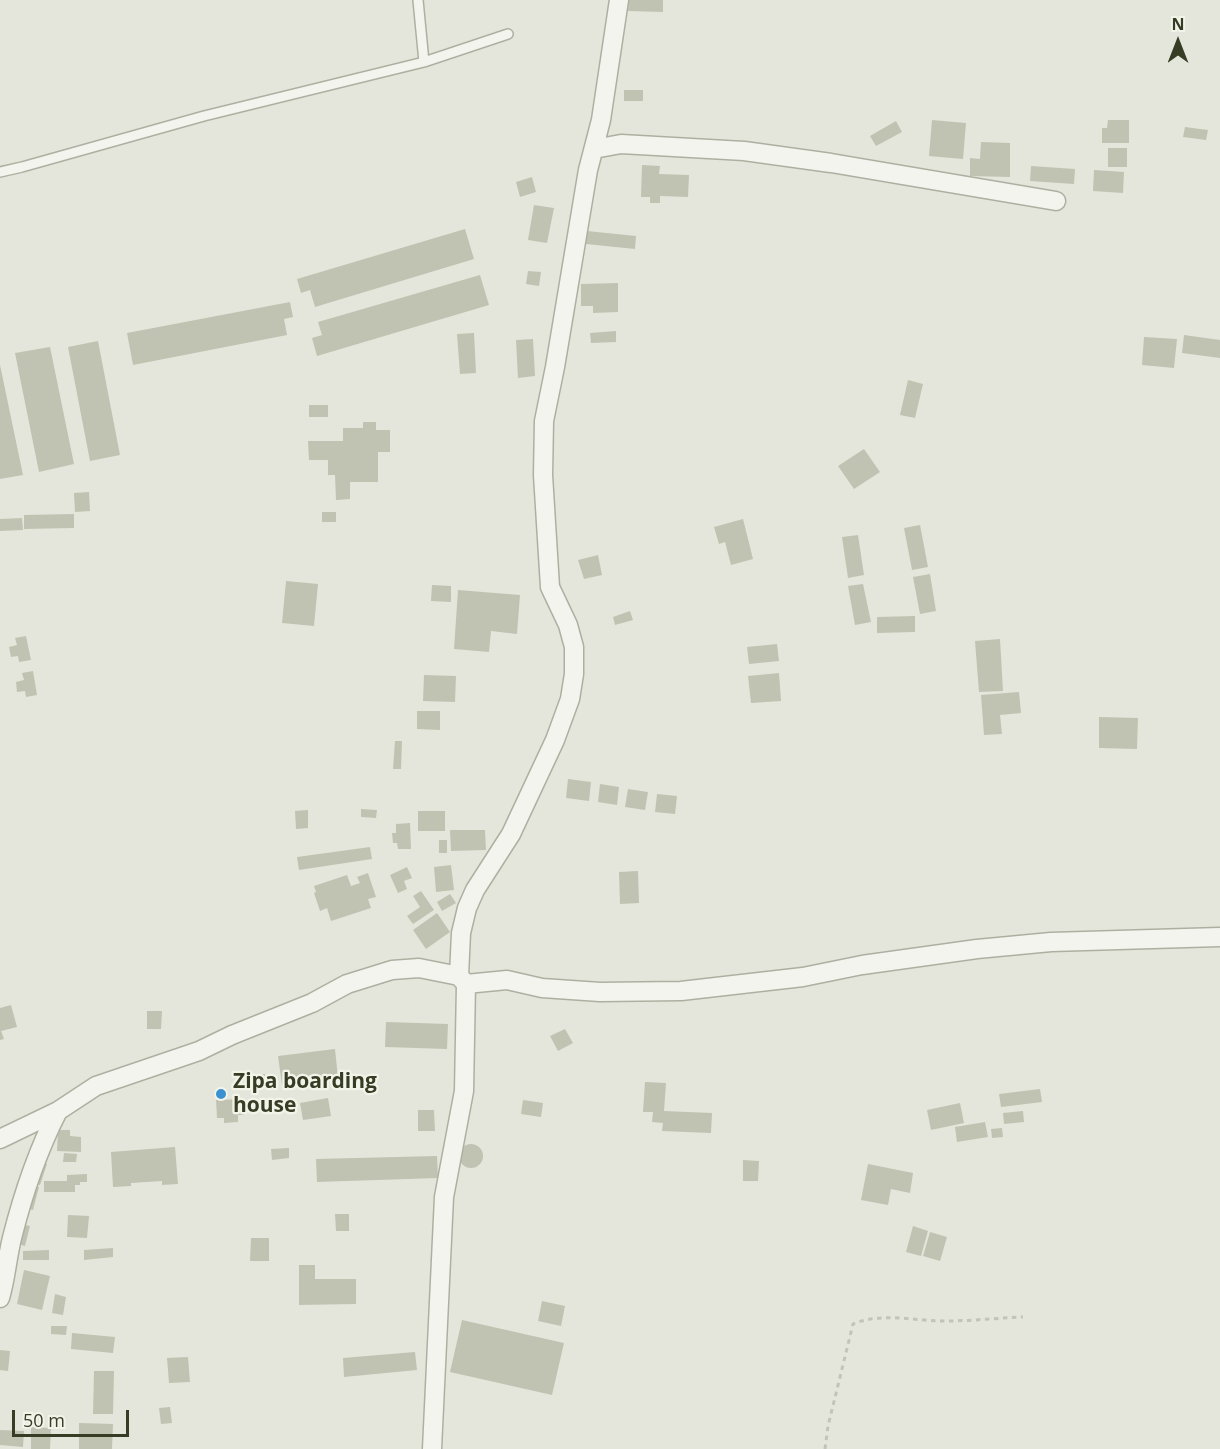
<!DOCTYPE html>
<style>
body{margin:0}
#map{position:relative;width:1220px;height:1449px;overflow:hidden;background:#e4e6db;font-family:"Open Sans",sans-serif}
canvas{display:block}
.north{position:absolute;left:1148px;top:12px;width:60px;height:60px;-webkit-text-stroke:4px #f2f4ea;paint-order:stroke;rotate:0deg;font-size:16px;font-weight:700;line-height:24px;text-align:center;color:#373c25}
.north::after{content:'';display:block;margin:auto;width:21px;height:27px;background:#373c25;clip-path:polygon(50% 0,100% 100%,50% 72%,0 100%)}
.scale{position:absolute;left:12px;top:1410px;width:117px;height:27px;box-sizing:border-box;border:3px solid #373c25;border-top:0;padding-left:8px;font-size:18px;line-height:21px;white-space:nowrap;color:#373c25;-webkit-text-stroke:4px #f2f4ea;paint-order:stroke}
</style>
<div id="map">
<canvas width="1220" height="1449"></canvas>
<div class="north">N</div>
<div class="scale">50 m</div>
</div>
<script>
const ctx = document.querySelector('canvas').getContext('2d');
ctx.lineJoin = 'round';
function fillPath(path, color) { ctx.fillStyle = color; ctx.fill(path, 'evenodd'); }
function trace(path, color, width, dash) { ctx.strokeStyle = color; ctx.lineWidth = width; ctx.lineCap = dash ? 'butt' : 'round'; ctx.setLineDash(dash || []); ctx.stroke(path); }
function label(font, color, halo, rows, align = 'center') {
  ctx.font = font + ' "Open Sans",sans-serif'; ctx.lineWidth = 4.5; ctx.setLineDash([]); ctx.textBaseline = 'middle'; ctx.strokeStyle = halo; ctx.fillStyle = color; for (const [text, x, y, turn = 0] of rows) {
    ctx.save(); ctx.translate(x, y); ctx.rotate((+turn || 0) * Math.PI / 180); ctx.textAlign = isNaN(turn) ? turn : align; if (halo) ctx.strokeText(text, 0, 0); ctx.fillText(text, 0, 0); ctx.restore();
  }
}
fillPath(new Path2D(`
 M629,0H663V12L628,11Z
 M624,90H643V101H624Z
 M932,120L966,123L963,159L929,156Z
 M1108,120H1129V143H1102V128H1107Z
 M896,121L902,132L876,146L870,136Z
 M1185,127L1208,130L1206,140L1183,137Z
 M981,142L1010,143V177L970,176V158L980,159Z
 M1108,148H1127V167H1108Z
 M642,165L660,166L659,174L689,175L688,197L660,196V203H650V197H641Z
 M1031,166L1075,169L1074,184L1030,181Z
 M1094,170L1124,172L1123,193L1093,191Z
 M532,177L536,192L520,197L516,182Z
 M534,205L554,208L547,243L528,240Z
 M465,229L474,259L315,307L310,290L301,293L297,279Z
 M587,231L636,236L635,249L586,244Z
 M528,271L541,272L539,286L526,284Z
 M480,275L489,305L317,356L312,338L322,335L318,322Z
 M618,283V312L593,313V306H581V284Z
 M290,302L293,317L284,319L287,335L133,365L127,333Z
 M616,331V342L591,343L590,333Z
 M474,333L476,373L460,374L457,334Z
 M1184,335L1220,340V358L1182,353Z
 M1144,337L1177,339L1174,368L1142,365Z
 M533,339L535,376L518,378L516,340Z
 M98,341L120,455L90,461L68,347Z
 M50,347L74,464L39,472L15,353Z
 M0,365L23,475L0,479Z
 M908,380L923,384L915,418L900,415Z
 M309,405H328V417H309Z
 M363,422H376V430H390V452H378V482H350V499L336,500L335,475H328V460H309L308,441H343V428H363Z
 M864,449L880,472L854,489L838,466Z
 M89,492L90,511L75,512L74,493Z
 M322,512H336V522H322Z
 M74,514V528L24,529V515Z
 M22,518L23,530L0,531V519Z
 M743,519L753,559L731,565L725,542L719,544L714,527Z
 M920,525L928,567L912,570L904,528Z
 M858,535L864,575L848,578L842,537Z
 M598,555L602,575L584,579L578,560Z
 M930,574L936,611L920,614L913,577Z
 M286,581L318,584L314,626L282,623Z
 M863,584L871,622L855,625L848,586Z
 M432,585L451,586V602L431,601Z
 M458,590L520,595L517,634L491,631L489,652L454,649Z
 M630,611L633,620L615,625L613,617Z
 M915,616V632L877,633V617Z
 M26,636L31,660L19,662L18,656L11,657L9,647L17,645L15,638Z
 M1000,639L1003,691L979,692L975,641Z
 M777,644L779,661L749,664L747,647Z
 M33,671L37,695L26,697L25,691L17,692L16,682L24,680L22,673Z
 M779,673L781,701L751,703L748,676Z
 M424,675L456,676L455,702L423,701Z
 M1019,692L1021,713L1000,715L1002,734L984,735L981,695Z
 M417,711H440V730L417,729Z
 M1099,717L1138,718L1137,749L1099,748Z
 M395,741H402L401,769H393Z
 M568,779L591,782L589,801L566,798Z
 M600,784L619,787L617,805L598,802Z
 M628,789L648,792L645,810L625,807Z
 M657,794L677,796L675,814L655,812Z
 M361,809L377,810L376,818L361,817Z
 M308,810V828L296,829L295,811Z
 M418,811H445V831H418Z
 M410,823L411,849H398L397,843H393L392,833H396V824Z
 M450,830H485L486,850L451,851Z
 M439,840H447V853H439Z
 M370,847L372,859L299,870L297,857Z
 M451,865L454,890L436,892L434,867Z
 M407,867L412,878L404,881L407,889L398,893L390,875Z
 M638,871L639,903L620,904L619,872Z
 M368,873L376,897L368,899L371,908L331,921L327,908L320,911L314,893L316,892L314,886L347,875L351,886L360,883L357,877Z
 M421,891L434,910L413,924L407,916L420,907L413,896Z
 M450,894L456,903L442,911L437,902Z
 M437,913L450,932L426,949L413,930Z
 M11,1005L17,1027L1,1031L4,1039L0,1040V1008Z
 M147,1011H162L161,1029H147Z
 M386,1022L448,1024L447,1049L385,1047Z
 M565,1029L573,1043L558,1051L550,1036Z
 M335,1049L338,1078L282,1085L278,1056Z
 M265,1074L267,1086L256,1087L255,1075Z
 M645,1082L666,1083L664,1111L712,1113L711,1133L662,1131L663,1123L652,1122L653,1112H643Z
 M1040,1089L1042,1102L1001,1107L999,1094Z
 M328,1098L331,1116L303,1120L300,1103Z
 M244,1099V1115H238V1122L224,1123V1118H217L216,1100Z
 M523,1100L543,1103L541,1117L521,1114Z
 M960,1103L964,1123L931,1130L927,1110Z
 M418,1110H434L435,1131H418Z
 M1023,1111L1024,1122L1004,1124L1003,1113Z
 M985,1122L988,1137L957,1142L955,1127Z
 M1002,1128L1003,1137L992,1138L991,1129Z
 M58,1130H70V1136L81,1137V1152L57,1151Z
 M459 1156a12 12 0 1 1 24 0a12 12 0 1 1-24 0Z
 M175,1147L178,1184L162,1185V1181L131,1183V1186L113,1187L111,1152Z
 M289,1148V1158L272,1160L271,1149Z
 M64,1153L77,1154L76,1162H63Z
 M437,1156L438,1178L317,1182L316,1159Z
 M743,1160L759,1161L758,1181H743Z
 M39,1161L47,1164L40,1185L33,1183Z
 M868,1164L913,1173L910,1193L891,1189L888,1205L861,1200Z
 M87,1174V1182H80V1185H75V1192H44V1181H67V1175Z
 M31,1185L39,1187L33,1210L25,1208Z
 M335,1214H349V1231H336Z
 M68,1215L89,1216L87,1238L67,1237Z
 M20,1224L30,1226L25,1246L15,1243Z
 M913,1226L928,1231L921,1256L906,1252Z
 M930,1232L947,1237L940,1261L923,1256Z
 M251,1238H269V1261H250Z
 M113,1248V1257L84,1260V1250Z
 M49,1250V1260H23V1251Z
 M299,1265H315V1279H356V1304L299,1305Z
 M24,1270L50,1276L42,1310L17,1304Z
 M55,1294L66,1297L63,1315L52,1313Z
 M542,1301L565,1306L561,1326L538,1321Z
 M462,1320L564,1343L552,1395L450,1372Z
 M51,1326H67L66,1335L51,1334Z
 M72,1333L115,1337L113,1353L71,1349Z
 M0,1350L10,1351L8,1371L0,1370Z
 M415,1352L417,1370L344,1377L343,1358Z
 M188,1357L190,1382L169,1383L167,1358Z
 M94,1371H114L113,1414H93Z
 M170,1407L172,1423L161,1424L159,1408Z
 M79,1423L113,1424L112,1449H79Z
 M31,1427L51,1428L50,1449H31Z
 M0,1430L24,1431L23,1447L0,1445Z`), '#c0c3b2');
const lane = new Path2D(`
 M418,0L424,62
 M0,172L22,167L204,116L424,62L508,34`);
const street = new Path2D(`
 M594,149L621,144L744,151L831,163L1056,201
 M459,976L461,933L467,908L475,890L511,834L555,740L570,699L574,674V647L568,625L550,587L543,475L544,421L555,367L588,170L601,120L619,0
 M466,984L507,980L542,988L600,992L681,991L803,977L862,965L977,949L1051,942L1220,937
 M0,1139L58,1111L96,1086L199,1051L232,1035L312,1003L347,984L392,970L419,968L459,976L466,984L464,1091L444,1197L432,1449
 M0,1298C6,1278 7,1258 12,1238C23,1194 37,1152 58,1111`);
trace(lane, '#adb0a1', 12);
trace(street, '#adb0a1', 21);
trace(new Path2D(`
 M825,1449L828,1426L853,1324C882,1312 914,1321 944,1321C971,1321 997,1318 1023,1317`), '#c2c4ba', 3, [4.5, 4.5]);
trace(lane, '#f3f4ee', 9);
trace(street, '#f3f4ee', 18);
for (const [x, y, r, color] of [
 [221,1094,6,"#3991d2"]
]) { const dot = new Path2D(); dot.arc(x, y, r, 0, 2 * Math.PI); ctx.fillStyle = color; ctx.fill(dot); trace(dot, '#f2f4ea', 2); }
label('bold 21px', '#373c25', '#f2f4ea', [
 ["Zipa boarding",233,1082],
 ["house",233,1106]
], 'left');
</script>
